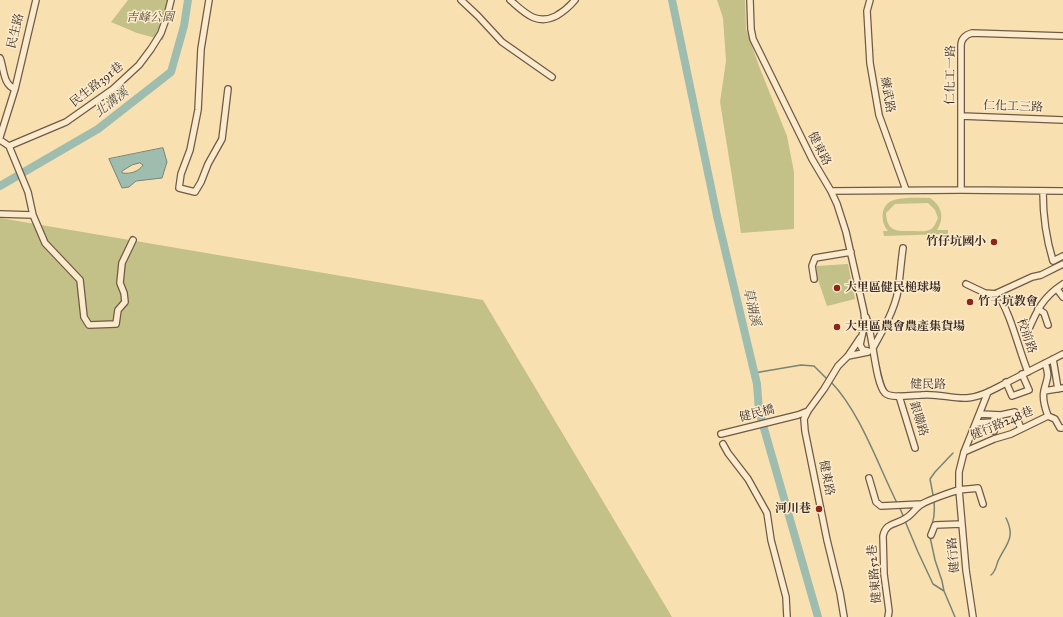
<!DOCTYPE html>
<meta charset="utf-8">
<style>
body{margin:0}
canvas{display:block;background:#f9e0b1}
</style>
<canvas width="1063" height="617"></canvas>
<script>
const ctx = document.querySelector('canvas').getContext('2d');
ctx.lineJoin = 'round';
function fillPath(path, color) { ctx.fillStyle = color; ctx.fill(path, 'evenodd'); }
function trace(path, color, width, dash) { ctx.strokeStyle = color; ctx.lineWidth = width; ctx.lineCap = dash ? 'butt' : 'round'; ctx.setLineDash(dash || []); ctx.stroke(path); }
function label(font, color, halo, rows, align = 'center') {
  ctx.font = font + ' "IM FELL Great Primer","Noto Serif TC",serif'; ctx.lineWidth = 3; ctx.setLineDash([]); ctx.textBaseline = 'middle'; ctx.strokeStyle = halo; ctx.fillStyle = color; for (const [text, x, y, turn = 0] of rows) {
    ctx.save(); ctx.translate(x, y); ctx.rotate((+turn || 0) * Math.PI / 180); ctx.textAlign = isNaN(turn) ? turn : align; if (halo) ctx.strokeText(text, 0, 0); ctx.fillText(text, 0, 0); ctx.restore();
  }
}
fillPath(new Path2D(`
 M128,0H173V6L163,40L137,33L111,22Z
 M717,0H745L746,29L759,66L787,136L794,172V229L741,233L720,102L726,61L723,18Z
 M930,198C942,206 945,218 937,230H948V234L884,236L883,231H888C880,222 880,204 894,200C905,197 919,198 930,198ZM928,203L935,210L938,218C936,222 934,229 929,230C925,232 918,231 913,231C898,231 887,233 886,213L895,204Z
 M0,218L483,300L672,617H0Z
 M848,264L855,299L827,306L817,277L816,266Z`), '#c3c188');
const water = new Path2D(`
 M163,148L167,162L162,178L136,181L129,187L122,188L109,159ZM140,163L143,165C138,172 131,174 122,173V171L132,165Z`);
fillPath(water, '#9ebdaf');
trace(water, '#788477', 1);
trace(new Path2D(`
 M754,373L801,365L814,366L828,380
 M831,382C860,412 878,465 897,503
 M899,506L904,518
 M905,521L918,552L933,584L944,591L955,617
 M932,525C937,509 933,495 930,479L935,472L953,453
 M930,537L935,560L942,581L944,591
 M991,575C996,571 996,566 998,561C1006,544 1016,538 1006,518`), '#788477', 1.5);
trace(new Path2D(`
 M672,0L717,216L757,384L759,411L818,617
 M0,186L98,129L171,72L184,26L188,0`), '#9ebdaf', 8);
const minor = new Path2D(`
 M209,0L201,49L198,110L190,150L181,174L179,188L195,192L201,182L208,164L222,139L228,89
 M461,0L478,16L502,42L552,77
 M510,0C524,12 536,26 556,16C563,12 570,6 575,0
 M750,0L751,29L753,39L812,159L831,191L837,204L846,232L864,312L865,322L860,345L863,350L868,351
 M870,0L867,11L870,63L879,115L906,190
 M0,58C4,68 3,85 15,89
 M961,116L1063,120
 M0,137L15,89L36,0
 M0,140L9,146L66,122L113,89L139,65L151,49L161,33L167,16L171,0
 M9,146L28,192L33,215L45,243L80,280L84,317L89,325L116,324L118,310L125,302L124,293L120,283L122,263L133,240
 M961,190V46C961,39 965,35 972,33L1063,36
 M831,191L961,190L1063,191
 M1043,192C1043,215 1046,238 1053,261L1063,256
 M0,214L33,215
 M814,279L812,266L815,258L851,252
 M966,284L985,293L997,294C1011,313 1018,348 1028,372
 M1057,289L1063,297
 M995,294L1032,277L1041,275L1063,264
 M1038,309L1044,313L1048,325
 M866,317C873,334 875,383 885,393C891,399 913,395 921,395C937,393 952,399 967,398C981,397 994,389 1006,383C1025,373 1044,364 1063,354
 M1028,331C1037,310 1043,297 1063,284
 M873,348C883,330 894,311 898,291C900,277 901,262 903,248
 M848,356L868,352
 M1053,359L1058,389
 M1045,363C1050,378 1047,377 1044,391C1042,399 1045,408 1048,416L1055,419L1060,428H1063
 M1006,382L1012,396L1029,390L1022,374
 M1044,391L1063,388
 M899,396L915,448
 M980,414L1001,415L1015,412L1021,429
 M976,423L994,422
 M994,431V419
 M721,434L798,415L808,411
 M723,444L728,453L748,479L767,513L771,540L786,597L787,617
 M964,452L994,439L1011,434L1048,416
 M869,478L876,502L881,506L922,504
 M931,535L935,525L962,524
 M844,617L840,593L827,540L805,431L804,419L808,411L824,389L838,366L848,356L860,338
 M888,617L889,611L884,574L883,536C886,522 896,525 906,518C912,515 915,508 922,504C929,500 951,492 959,490C965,489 972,489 978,488L983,504
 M973,617L966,570L959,490V472L964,452L988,392`);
trace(minor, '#6e5a47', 8);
trace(minor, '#fbebcc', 5.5);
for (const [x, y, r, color] of [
 [994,242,4,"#8f2418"],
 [837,288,4,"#8f2418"],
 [970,302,4,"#8f2418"],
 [837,327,4,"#8f2418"],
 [819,509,4,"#8f2418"]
]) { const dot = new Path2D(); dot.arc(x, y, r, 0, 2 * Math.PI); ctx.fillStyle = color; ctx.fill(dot); trace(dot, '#fbebcc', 1.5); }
label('italic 12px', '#594b38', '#fbebcc', [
 ["吉峰公園",150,18]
]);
label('12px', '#3f2e24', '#fbebcc', [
 ["民生路",16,31,-76],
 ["仁化工一路",951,75,-89],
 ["民生路391巷",97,85,-38],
 ["練武路",887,95,80],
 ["仁化工三路",1013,107,2],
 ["健東路",819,149,63],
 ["校前路",1026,336,71],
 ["健民路",928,385,1],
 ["健民橋",757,414,-14],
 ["銀聯路",918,419,73],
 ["健行路248巷",1002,424,-23],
 ["健東路",826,478,79],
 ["健行路",954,555,-95],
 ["健東路52巷",875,574,-95]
]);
label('bold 12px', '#3f2e24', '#fbebcc', [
 ["竹仔坑國小",986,242,"right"],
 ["大里區健民槌球場",845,288],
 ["竹子坑教會",978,302],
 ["大里區農會農產集貨場",845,327],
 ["河川巷",811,509,"right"]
], 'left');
label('italic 13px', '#575247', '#fbebcc', [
 ["北溝溪",112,103,-38],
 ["草湖溪",751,307,77]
]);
</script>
